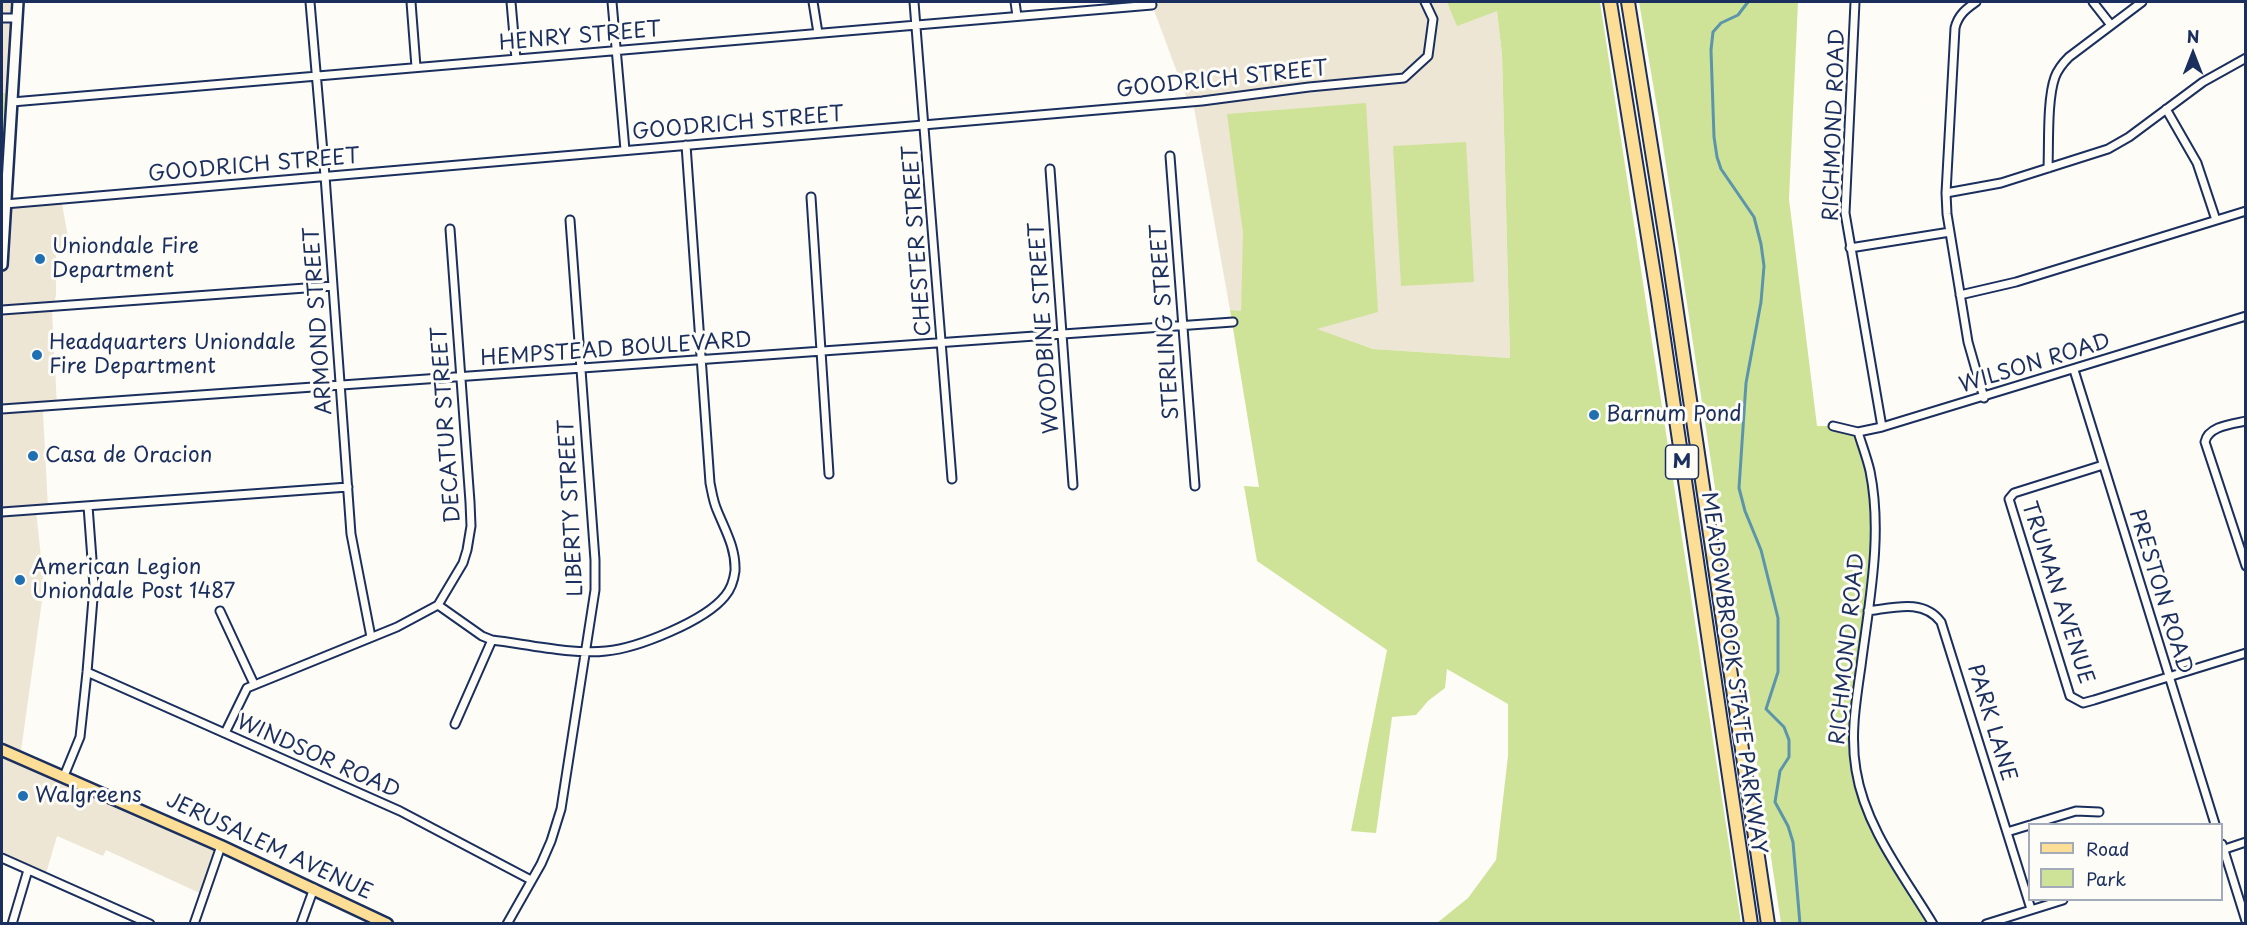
<!DOCTYPE html>
<style>
body{margin:0}
#map{position:relative;width:2247px;height:925px;overflow:hidden;background:#fdfcf7;font-family:"Playpen Sans",sans-serif}
canvas{display:block}
.frame{position:absolute;inset:0;border:3px solid #1b2f5e;pointer-events:none}
.legend{position:absolute;left:2028px;top:823px;width:195px;height:78px;box-sizing:border-box;background:#fdfcf7;border:2px solid #a3aaba;margin:0;padding:8px 10px;list-style:none;font-size:18px;color:#1b2f5e}
.legend li{display:flex;align-items:center;gap:12px;height:30px}
.legend b{width:30px;border:2px solid #a3aaba}
.north{position:absolute;left:2163px;top:24px;width:60px;height:60px;-webkit-text-stroke:4px #fdfcf7;paint-order:stroke;rotate:0deg;font-size:16px;font-weight:700;line-height:24px;text-align:center;color:#1b2f5e}
.north::after{content:'';display:block;margin:auto;width:21px;height:27px;background:#1b2f5e;clip-path:polygon(50% 0,100% 100%,50% 72%,0 100%)}
</style>
<div id="map">
<canvas width="2247" height="925"></canvas>
<div class="frame"></div>
<ul class="legend">
<li><b style="height:8px;background:#fcde96"></b>Road</li>
<li><b style="height:16px;background:#cee398"></b>Park</li>
</ul>
<div class="north">N</div>
</div>
<script>
const ctx = document.querySelector('canvas').getContext('2d');
ctx.lineJoin = 'round';
function fillPath(path, color) { ctx.fillStyle = color; ctx.fill(path, 'evenodd'); }
function trace(path, color, width, dash) { ctx.strokeStyle = color; ctx.lineWidth = width; ctx.lineCap = dash ? 'butt' : 'round'; ctx.setLineDash(dash || []); ctx.stroke(path); }
function label(font, color, halo, rows, align = 'center') {
  ctx.font = font + ' "Playpen Sans",sans-serif'; ctx.lineWidth = 6; ctx.setLineDash([]); ctx.textBaseline = 'middle'; ctx.strokeStyle = halo; ctx.fillStyle = color; for (const [text, x, y, turn = 0] of rows) {
    ctx.save(); ctx.translate(x, y); ctx.rotate((+turn || 0) * Math.PI / 180); ctx.textAlign = isNaN(turn) ? turn : align; if (halo) ctx.strokeText(text, 0, 0); ctx.fillText(text, 0, 0); ctx.restore();
  }
}
fillPath(new Path2D(`
 M2,2H18L12,93H2Z
 M1151,2H1496L1502,55L1510,358L1373,349L1241,303V312L1230,310L1193,102H1188Z
 M61,198L70,248L56,250V295L52,311L57,406L48,407L43,413L48,508L36,510L44,586L20,758L221,846L204,895L106,850L103,856L57,836L45,877L2,858V265L5,204Z`), '#ede6d4');
fillPath(new Path2D(`
 M1447,2H1600L1741,923H1437L1468,898L1496,860L1508,756V704L1447,669L1445,688L1428,701L1416,715L1392,717L1376,833L1351,831L1387,650L1257,561L1244,486L1259,487L1230,310L1241,311L1243,233L1227,114L1366,103L1378,312L1317,329L1373,349L1510,358L1502,55L1497,11L1457,26Z
 M1639,2H1798L1789,199L1817,426H1833L1858,432L1868,462L1875,522L1854,718L1856,771L1878,833L1933,923H1781L1659,119Z
 M2,93H12L8,160H2Z
 M1466,142L1474,282L1401,286L1393,146Z`), '#cee398');
trace(new Path2D(`
 M1748,2L1738,15L1721,23L1713,32L1711,50L1714,137L1717,157L1721,169L1754,217L1761,244L1764,266L1761,302L1746,383L1739,488L1745,511L1761,550L1778,618V672L1766,709L1784,727L1789,740V757L1780,771L1775,802L1788,826L1793,842L1800,924`), '#5c95ab', 3);
const street = new Path2D(`
 M310,2L325,176L351,534L371,637
 M411,2L416,67
 M511,2L516,59
 M612,2L625,150
 M813,2L818,33
 M914,2L952,479
 M1015,2L1017,16
 M1855,2L1845,213L1882,427
 M1976,2C1966,9 1958,15 1955,28L1946,193L1947,214L1968,342L1984,398
 M2093,2L2111,25
 M2,18H16
 M12,102L1152,5
 M2166,109L2197,163L2216,220
 M1170,156L1195,486
 M2048,168C2049,143 2047,99 2055,77C2058,69 2063,63 2069,57L2142,2
 M1050,169L1073,485
 M1946,193L2001,183L2108,149L2129,137L2203,82L2246,58
 M811,197L829,474
 M5,204L1202,101L1309,87L1404,78L1428,56L1433,19L1425,2
 M1850,248L1950,232
 M1960,295L2016,282L2246,211
 M2,310L333,286
 M2074,370L2215,824
 M2,409L1233,322
 M2246,421C2233,424 2208,426 2205,442L2246,566
 M1833,426L1858,432L1882,427L2246,316
 M1858,432C1862,445 1867,458 1870,471C1883,535 1869,602 1861,666C1856,701 1850,735 1856,770C1865,827 1904,876 1933,924
 M2103,465L2014,493L2009,499L2070,696L2083,703L2094,700L2246,653
 M2,512L348,487
 M438,605L482,636L492,640C525,644 574,655 606,651C638,648 705,621 725,596C731,589 734,579 735,571C736,548 725,530 717,510C713,501 712,492 710,483L686,145
 M220,611L254,684
 M1868,611C1893,608 1923,598 1941,622L2031,909
 M87,672L400,811L531,880
 M455,724L492,640
 M225,733L247,688L397,627L438,605L463,563L467,550L471,526L470,502L450,229
 M64,776L80,737L87,672L94,586L88,506
 M2033,824L2076,811L2099,812
 M2007,832L2030,825
 M2222,844L2246,921
 M2222,850L2246,842
 M2,858L150,924
 M12,924L28,870
 M194,924L221,846
 M301,924L314,888
 M507,924L541,864L551,841L561,809L595,590V560L570,220
 M1986,924L2063,900`);
const secondary = new Path2D(`
 M2,265L18,2`);
const primary = new Path2D(`
 M2,750L221,846L387,924`);
const highway = new Path2D(`
 M1610,2L1658,299L1751,924
 M1628,2L1668,252L1768,924`);
trace(street, '#1b2f5e', 11);
trace(secondary, '#1b2f5e', 14);
trace(primary, '#1b2f5e', 15);
trace(highway, '#1b2f5e', 16);
trace(street, '#fdfcf7', 7);
trace(secondary, '#fdfcf7', 9);
trace(primary, '#fcde96', 10);
trace(highway, '#fcde96', 12);
for (const [x, y, r, color] of [
 [40,259,6,"#1f6fb2"],
 [37,355,6,"#1f6fb2"],
 [1594,415,6,"#1f6fb2"],
 [33,456,6,"#1f6fb2"],
 [20,580,6,"#1f6fb2"],
 [23,796,6,"#1f6fb2"]
]) { const dot = new Path2D(); dot.arc(x, y, r, 0, 2 * Math.PI); ctx.fillStyle = color; ctx.fill(dot); trace(dot, '#fdfcf7', 2); }
for (const [x, y, w] of [
 [1682,462,33]
]) { const box = new Path2D(); box.roundRect(x - w / 2, y - 17, w, 34, 4.5); ctx.fillStyle = '#fdfcf7'; ctx.fill(box); trace(box, '#1b2f5e', 1.5); }
label('bold 20px', '#1b2f5e', null, [
 ["M",1682,462]
]);
label('21px', '#1b2f5e', '#fdfcf7', [
 ["HENRY STREET",580,37,-5],
 ["GOODRICH STREET",1222,80,-6],
 ["GOODRICH STREET",738,124,-5],
 ["RICHMOND ROAD",1835,125,-88],
 ["GOODRICH STREET",254,166,-5],
 ["CHESTER STREET",918,241,-94],
 ["ARMOND STREET",319,321,-94],
 ["STERLING STREET",1166,322,-94],
 ["WOODBINE STREET",1045,328,-94],
 ["HEMPSTEAD BOULEVARD",616,350,-4],
 ["WILSON ROAD",2035,364,-17],
 ["DECATUR STREET",447,425,-94],
 ["LIBERTY STREET",572,508,-93],
 ["PRESTON ROAD",2160,592,73],
 ["TRUMAN AVENUE",2057,593,72],
 ["RICHMOND ROAD",1848,649,-84],
 ["MEADOWBROOK STATE PARKWAY",1733,673,82],
 ["PARK LANE",1991,723,73],
 ["WINDSOR ROAD",318,757,24],
 ["JERUSALEM AVENUE",269,847,25]
]);
label('21px', '#1b2f5e', '#fdfcf7', [
 ["Uniondale Fire",52,247],
 ["Department",52,271],
 ["Headquarters Uniondale",49,343],
 ["Fire Department",49,367],
 ["Barnum Pond",1606,415],
 ["Casa de Oracion",45,456],
 ["American Legion",32,568],
 ["Uniondale Post 1487",32,592],
 ["Walgreens",35,796]
], 'left');
</script>
